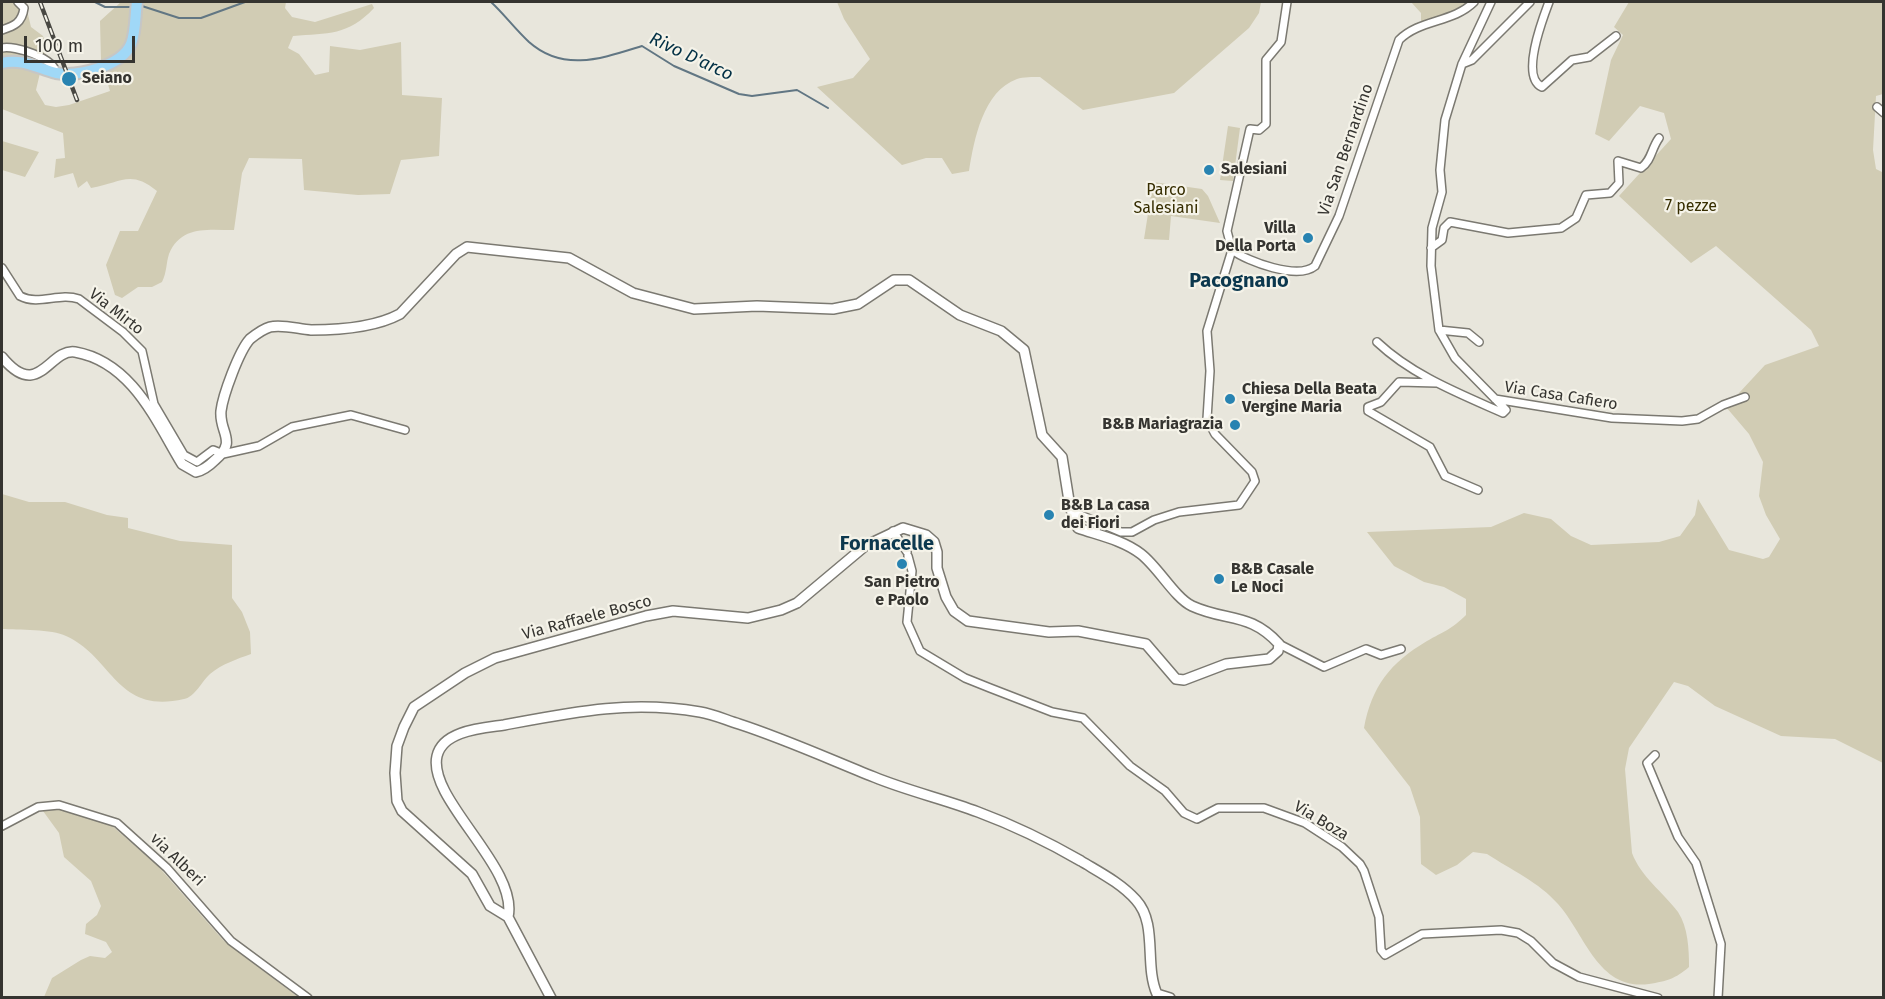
<!DOCTYPE html>
<style>
body{margin:0}
#map{position:relative;width:1885px;height:999px;overflow:hidden;background:#e8e6dc;font-family:"Fira Sans",sans-serif}
canvas{display:block}
.frame{position:absolute;inset:0;border:3px solid #353430;pointer-events:none}
.scale{position:absolute;left:24px;top:36px;width:111px;height:27px;box-sizing:border-box;border:3px solid #353430;border-top:0;padding-left:8px;font-size:18px;line-height:21px;white-space:nowrap;color:#353430;-webkit-text-stroke:4px #f5f3e9;paint-order:stroke}
</style>
<div id="map">
<canvas width="1885" height="999"></canvas>
<div class="frame"></div>
<div class="scale">100 m</div>
</div>
<script>
const ctx = document.querySelector('canvas').getContext('2d');
ctx.lineJoin = 'round';
function fillPath(path, color) { ctx.fillStyle = color; ctx.fill(path, 'evenodd'); }
function trace(path, color, width, dash) { ctx.strokeStyle = color; ctx.lineWidth = width; ctx.lineCap = dash ? 'butt' : 'round'; ctx.setLineDash(dash || []); ctx.stroke(path); }
function label(font, color, halo, rows, align = 'center') {
  ctx.font = font + ' "Fira Sans",sans-serif'; ctx.lineWidth = 4.5; ctx.setLineDash([]); ctx.textBaseline = 'middle'; ctx.strokeStyle = halo; ctx.fillStyle = color; for (const [text, x, y, turn = 0] of rows) {
    ctx.save(); ctx.translate(x, y); ctx.rotate((+turn || 0) * Math.PI / 180); ctx.textAlign = isNaN(turn) ? turn : align; if (halo) ctx.strokeText(text, 0, 0); ctx.fillText(text, 0, 0); ctx.restore();
  }
}
fillPath(new Path2D(`
 M2,2H25L31,27L43,36L48,52L44,56L36,90L45,105L56,107L69,105L110,91L101,61L100,21L121,2H286L285,8L292,17L315,22L372,4L374,8C348,36 328,33 293,36L288,48L299,54L315,75L329,72L330,46L360,50L401,42L402,95L442,98L439,156L401,160L390,194L358,195L304,190L302,159L249,158L242,173L234,230C208,230 181,225 169,254C166,263 167,272 162,282L152,287H138L122,298L115,295L106,265L120,231H138L157,191C130,169 121,183 91,188L87,181L78,188L73,173L54,178L56,159L65,158L63,133L2,109Z
 M837,2H1261L1259,13L1249,28L1174,93L1083,110L1040,77C1033,77 1023,77 1017,79C983,91 974,140 969,171L952,174L942,158H926L902,165L817,87L853,78L870,59L844,19Z
 M1411,2H1470L1462,10L1421,23V13Z
 M1629,2H1883V94L1876,96L1873,150L1876,169L1884,173L1883,763L1835,739L1781,736L1715,706L1688,686L1674,682L1629,748L1625,769L1632,853C1641,877 1663,892 1678,912C1688,927 1689,949 1689,967C1675,979 1667,981 1649,984C1598,991 1585,934 1558,904C1540,883 1510,869 1487,854L1473,852L1457,865L1436,875L1421,864L1420,817L1410,787L1364,728C1372,686 1390,663 1427,641C1443,632 1452,629 1466,615V599L1444,587L1424,582L1394,566L1367,532L1491,527L1524,513L1551,519L1571,536L1591,545L1659,542L1680,536L1695,515L1698,499L1729,550L1763,559L1769,557L1780,539L1766,515L1759,496L1763,462L1749,434L1726,407L1765,365L1819,346L1811,330L1716,246L1691,263L1619,196L1671,139L1664,113L1640,106L1609,141L1595,134L1611,60L1623,35L1614,27Z
 M1228,126L1240,128L1233,181L1220,180Z
 M2,141L39,152L25,177L2,170Z
 M1153,182L1202,189L1208,196L1220,223L1171,216L1169,240L1144,239Z
 M2,494L29,502H65L107,515L128,518V528L180,541L232,545V598L242,612L250,632L251,654C237,659 222,664 210,674C202,681 195,697 184,699C116,715 113,657 66,636C52,629 18,630 2,629Z
 M55,808L111,825L157,865L223,940L298,997H44L52,978L81,960L90,956L105,958L112,952L106,942L85,934L86,924L97,915L101,906L91,881L64,857L59,833L43,811Z`), '#d1ccb4');
trace(new Path2D(`
 M95,2L105,7H133
 M491,2C504,14 515,29 529,42C564,73 603,58 642,46L674,66L739,94L752,96L797,90L828,108
 M142,6L179,18H201L245,2`), '#617683', 2);
const street = new Path2D(`
 M1549,2C1543,18 1520,77 1542,87L1572,60L1589,57L1616,36
 M2,30C14,26 22,23 24,8L18,2
 M2,48C15,45 54,58 56,73
 M1462,64L1472,60L1530,2
 M1877,107L1884,113
 M1431,248L1442,240L1444,228L1450,222L1508,233L1561,228L1576,218L1586,195L1610,193L1619,183L1618,161L1641,168C1652,160 1651,149 1659,138
 M1232,250C1248,262 1298,280 1315,266L1339,216L1399,40C1420,19 1453,23 1474,2
 M2,268L20,296C39,306 59,292 79,299L123,332L142,351L154,404L184,455L197,462L213,450L223,454L259,446L292,427L351,415L405,430
 M1439,330L1468,333L1479,342
 M1377,342C1412,375 1458,393 1503,413L1506,410L1455,358L1439,330L1431,266L1432,228L1442,192L1440,170L1445,120L1462,64L1491,2
 M1437,383L1399,382L1381,402L1368,407V411L1430,447L1445,476L1478,490
 M1495,399L1612,418L1682,421L1698,419L1723,405L1745,397
 M1071,511L1121,532H1132L1154,520L1179,512L1239,505L1255,481L1252,472L1215,434L1207,419L1210,371L1207,331L1232,250L1227,231L1250,129L1259,130L1266,124V60L1281,42L1287,2
 M893,531L907,552
 M908,556L912,571L907,622L920,651L965,678L990,688L1052,712L1083,718L1130,766L1165,791L1184,813L1197,819L1218,808H1264L1305,823L1342,847L1360,864L1364,871L1379,917L1381,950L1385,955L1422,934L1501,930L1518,933L1531,941L1553,963L1579,977L1658,998
 M1279,644L1324,667L1366,649L1381,655L1401,649
 M1655,755L1647,763L1678,837L1696,863L1721,944L1718,998
 M2,826L38,807L59,805L117,823L167,868L231,941L308,998`);
const secondary = new Path2D(`
 M2,357C39,402 49,348 75,352C132,362 156,421 182,464L196,472C204,470 209,466 215,460C238,441 219,433 221,411C223,395 239,351 250,339C255,335 263,329 270,327C282,324 298,329 311,330C339,330 374,328 400,314L456,254L467,247L569,258L633,293L694,309L757,306L833,309L858,304L894,280H909L960,315L1001,331L1024,350L1042,435L1062,457L1070,507L1078,528C1098,535 1123,540 1141,554C1158,567 1175,598 1192,606C1227,622 1250,612 1279,644L1278,651L1269,659L1226,664L1184,680L1176,679L1146,644L1078,631L1049,632L968,621L954,611L946,597L937,568V552L934,542L926,535L903,528L865,546L797,603L781,610L748,618L673,611L646,616L495,658L465,673L414,707L404,727L397,746L395,773L397,801L402,811L472,874L490,906L508,917C519,868 427,799 437,756C443,730 484,728 504,725C573,712 630,700 700,712C713,714 726,720 739,724C785,739 829,759 874,777C908,791 944,799 978,812C1013,825 1048,842 1081,861C1099,872 1121,883 1136,900C1158,924 1144,965 1157,994L1170,998
 M508,917L551,998`);
const primary = new Path2D(`
 M2,63C22,58 37,68 56,73C78,77 122,66 131,44C136,31 135,15 137,2`);
trace(street, '#7b7971', 10);
trace(secondary, '#7b7971', 12);
trace(primary, '#c6c6c5', 14);
trace(street, '#fff', 7);
trace(secondary, '#fff', 9);
trace(primary, '#a0d8f7', 10);
const rail = new Path2D(`
 M40,2L77,100`);
trace(rail, '#494843', 4.5);
trace(rail, '#f5f3e9', 2, [7]);
for (const [x, y, r, color] of [
 [69,79,8,"#2883b1"],
 [1209,170,6,"#2883b1"],
 [1308,238,6,"#2883b1"],
 [1230,399,6,"#2883b1"],
 [1235,425,6,"#2883b1"],
 [1049,515,6,"#2883b1"],
 [902,564,6,"#2883b1"],
 [1219,579,6,"#2883b1"]
]) { const dot = new Path2D(); dot.arc(x, y, r, 0, 2 * Math.PI); ctx.fillStyle = color; ctx.fill(dot); trace(dot, '#f5f3e9', 2); }
label('bold 16px', '#353430', '#f5f3e9', [
 ["Seiano",82,79],
 ["Salesiani",1221,170],
 ["Villa",1296,229,"right"],
 ["Della Porta",1296,247,"right"],
 ["Chiesa Della Beata",1242,390],
 ["Vergine Maria",1242,408],
 ["B&B Mariagrazia",1223,425,"right"],
 ["B&B La casa",1061,506],
 ["dei Fiori",1061,524],
 ["B&B Casale",1231,570],
 ["Le Noci",1231,588],
 ["San Pietro",902,583,"center"],
 ["e Paolo",902,601,"center"]
], 'left');
label('16px', '#353430', '#f5f3e9', [
 ["Via San Bernardino",1346,150,-71],
 ["Via Mirto",116,312,38],
 ["Via Casa Cafiero",1561,396,9],
 ["Via Raffaele Bosco",587,618,-15],
 ["Via Boza",1321,821,31],
 ["via Alberi",177,860,44]
]);
label('16px', '#362d01', '#f5f3e9', [
 ["Parco",1166,191],
 ["Salesiani",1166,209],
 ["7 pezze",1691,207]
]);
label('italic 18px', '#023045', '#f5f3e9', [
 ["Rivo D'arco",691,57,25]
]);
label('bold 20px', '#0c384e', '#f5f3e9', [
 ["Pacognano",1239,281],
 ["Fornacelle",887,544]
]);
</script>
